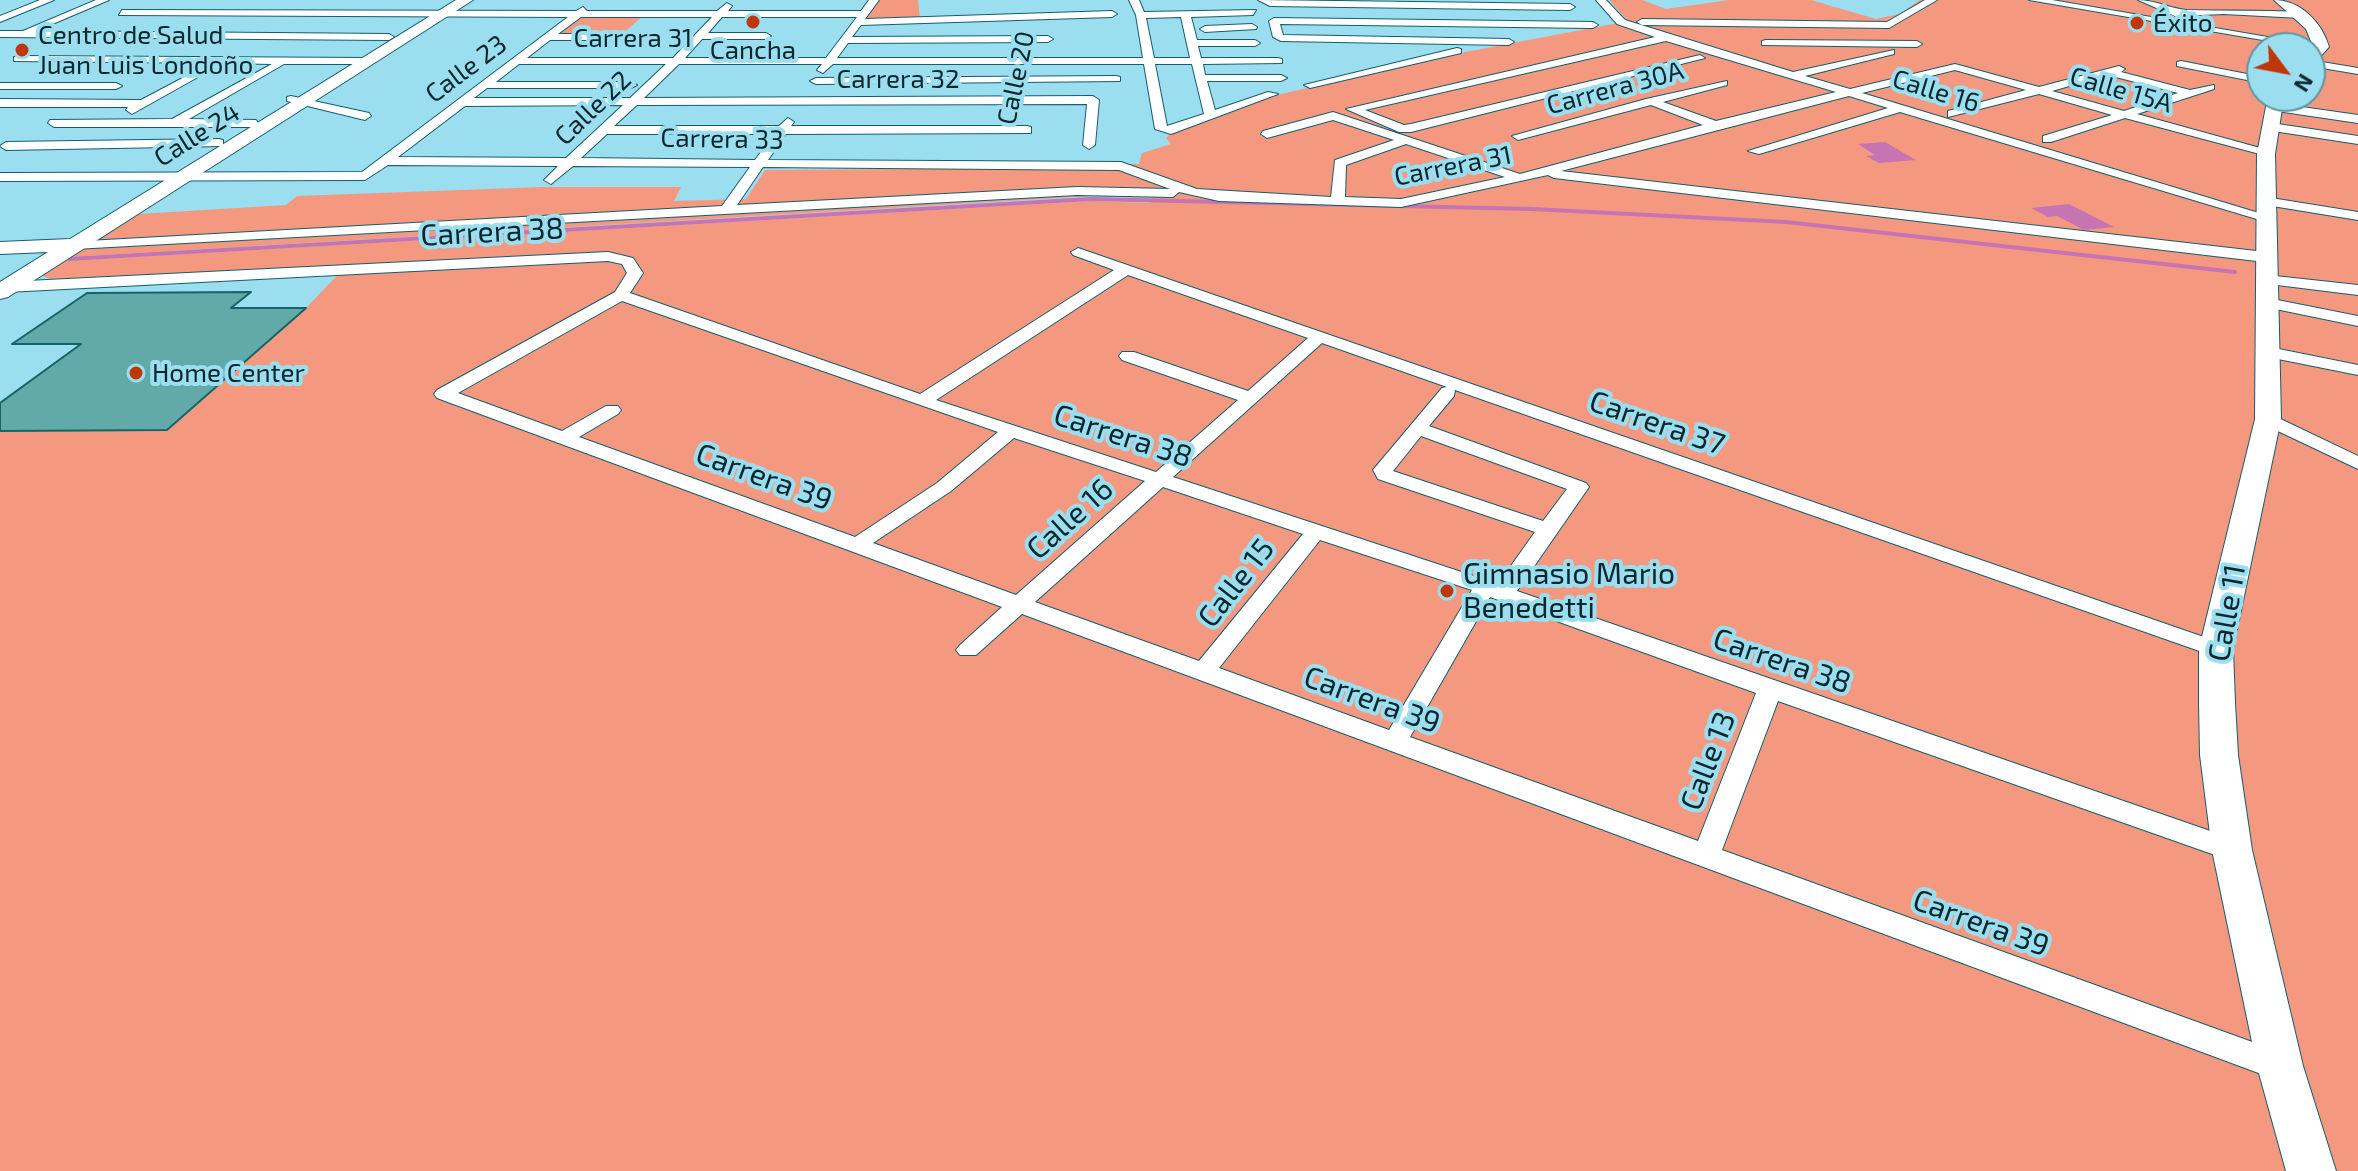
<!DOCTYPE html>
<meta charset="utf-8">
<style>
body{margin:0}
#map{position:relative;width:2358px;height:1171px;overflow:hidden;background:#9bdef0;font-family:"Exo 2",sans-serif}
canvas{display:block}
.north{position:absolute;left:2246px;top:32px;width:80px;height:80px;box-sizing:border-box;background:#9bdef0;border:2px solid #6195a2;border-radius:50%;rotate:122deg;font-size:22px;font-weight:700;line-height:32px;text-align:center;color:#0a272d}
.north::after{content:'';display:block;margin:auto;width:28px;height:36px;background:#bf3705;clip-path:polygon(50% 0,100% 100%,50% 72%,0 100%)}
</style>
<div id="map">
<canvas width="2358" height="1171"></canvas>
<div class="north">N</div>
</div>
<script>
const ctx = document.querySelector('canvas').getContext('2d');
ctx.lineJoin = 'round';
function fillPath(path, color) { ctx.fillStyle = color; ctx.fill(path, 'evenodd'); }
function trace(path, color, width, dash) { ctx.strokeStyle = color; ctx.lineWidth = width; ctx.lineCap = dash ? 'butt' : 'round'; ctx.setLineDash(dash || []); ctx.stroke(path); }
function label(font, color, halo, rows, align = 'center') {
  ctx.font = font + ' "Exo 2",sans-serif'; ctx.lineWidth = 8; ctx.setLineDash([]); ctx.textBaseline = 'middle'; ctx.strokeStyle = halo; ctx.fillStyle = color; for (const [text, x, y, turn = 0] of rows) {
    ctx.save(); ctx.translate(x, y); ctx.rotate((+turn || 0) * Math.PI / 180); ctx.textAlign = isNaN(turn) ? turn : align; if (halo) ctx.strokeText(text, 0, 0); ctx.fillText(text, 0, 0); ctx.restore();
  }
}
fillPath(new Path2D(`
 M879,0H918L920,19L863,21Z
 M1609,0H1642L1666,9L1729,0H1811L1876,19L1899,14L1920,0H2358V1171H0V431L167,430L306,308L347,265L51,279L40,275L65,261L1089,201L1151,203L1152,198L1091,196L70,257L138,214L286,205L297,196L543,187H681L674,201L746,199L765,170L1062,168L1067,163L1139,164L1142,153L1171,144L1166,138L1173,131L1277,95L1450,55L1628,21ZM2262,48H2310V96H2262Z
 M645,14L620,36L556,35L580,15Z`), '#f4997f');
fillPath(new Path2D(`
 M1885,142L1916,160L1879,163L1866,156L1875,155L1858,144Z
 M2069,204L2114,227L2084,230L2057,216L2048,217L2031,208Z`), '#c675b2');
trace(new Path2D(`
 M69,259L1090,199L1532,209L1786,222L2235,272`), '#c675b2', 4);
const building = new Path2D(`
 M251,292L231,308H306L167,430L0,431V403L81,344H12L87,293Z`);
fillPath(building, '#62a9a9');
trace(building, '#166566', 2);
const street = new Path2D(`
 M40,0H54L0,22V16Z
 M96,0H109L36,31L389,34L394,37L389,40L0,37V31H23Z
 M869,0H879L865,19L1112,11L1117,14L1112,17L861,25L852,37L1048,36L1053,39L1048,42L848,43L837,58H1143L1136,15L1129,0H1139L1144,12L1256,10L1253,15L1191,17L1197,40H1255L1260,43L1255,46H1198L1201,58H1278L1282,59V63L1203,64L1205,75H1281L1287,78L1281,81H1207L1215,110L1268,92L1278,94L1171,134L1155,129L1144,64H833L823,73L817,70L822,64H679L644,98L1093,96L1099,100L1095,145L1089,149L1083,145L1087,104L637,105L614,126H779L788,118L794,122L791,126H1027L1031,127V133L786,134L768,160L1121,162L1197,189L1331,197L1335,160L1394,140L1333,120L1267,138L1261,134L1263,131L1333,112L1520,174L1703,125L1651,105L1518,140L1512,136L1646,99L1727,81V85L1663,102L1716,121L1836,92L1666,41L1365,110L1404,125L1411,124L1700,55L1705,58L1411,132H1399L1346,109L1655,37L1617,24L1596,0H1606L1625,20L1793,72L1894,50V54L1805,76L1850,89L1955,64L2039,87L2119,66L2125,69L2121,72L2190,90L2214,85V89L2137,114L2271,151V157L2125,118L2051,142H2043V136L2112,115L2039,94L1948,117V111L2026,90L1955,70L1862,93L2272,217L2270,220H2260L1900,112L1759,154L1748,151L1888,108L1849,96L1561,171L2265,252L2273,257L2265,262L1554,178L1548,175L1401,207L1219,201L1179,192L1173,197L1077,195L74,249L69,248V242L722,206L750,167L573,166L551,184L544,180L558,166L388,165L365,180L0,181V173L362,172L568,17L119,15L122,10L576,11L583,7L587,11H717L727,3L732,6L728,11H861ZM581,17H712L673,58H527L550,40H623L628,37L623,34H558ZM722,17H857L826,58H685L702,39H766L771,36L766,33H708ZM1181,17L1190,58H1154L1146,18ZM519,64H666L630,98H474L487,88H631L637,85L631,82H496ZM1155,64H1192L1204,114L1167,126ZM2108,75L2178,93L2124,111L2052,91ZM623,105L566,158L398,157L465,106ZM607,134H774L755,160L581,158ZM1406,144L1505,177L1401,199L1345,197L1346,165ZM763,167L1119,170L1170,189L1077,187L737,205Z
 M1258,0L1570,4L1575,7L1570,10L1270,6Z
 M1925,0H1937L1889,28L1642,25L1637,22L1642,19L1887,22Z
 M2029,0H2052L2326,47L2321,50Z
 M2138,0C2156,0 2171,9 2187,10C2225,11 2263,10 2301,12L2306,15L2301,18L2224,14L2175,16Z
 M1274,18L1593,22L1598,25L1593,28L1280,24L1283,35L1509,39L1514,42L1509,45L1281,41L1273,37L1269,21Z
 M1252,24L1257,27L1256,29L1205,32L1200,29L1205,26Z
 M1766,40L1917,41L1922,44L1917,47L1762,45V41Z
 M1457,48L1461,49V53L1310,88L1304,85Z
 M18,56L366,58L371,61L366,64H284L189,119L256,120L258,123L252,127H54L48,123L50,120L172,119L272,64L223,63L132,114L126,110L128,107H0V99L141,100L211,63L14,61V57Z
 M2310,60L2358,68V74L2310,66Z
 M2181,61L2262,77V83L2177,66V62Z
 M1116,76L1120,77V81L816,84L810,81L816,78Z
 M0,83H116L122,86L116,89H0Z
 M291,96L369,113L371,116L365,120L287,101V97Z
 M2274,103L2358,115V123L2270,110V104Z
 M2271,123L2358,136V144L2267,130L2265,127Z
 M219,139L223,140V146L6,150L0,146L6,142Z
 M2265,197L2358,212V220L2260,204L2258,201Z
 M1078,248L2224,644L2228,649L2224,654H2208L1455,390L1454,396L1429,426L1586,483L1589,487L1517,591L2242,842L2246,850L2242,858L2232,861L1778,701L1722,850L2291,1056L2296,1066L2291,1076L2280,1081L1022,614L976,655H960L956,650L960,645L1002,607L437,398L434,394L437,390L615,292L627,273L622,264L608,261L7,292L0,288L1,284L7,282L608,252L633,258L643,273L630,293L920,394L1114,270L1073,255L1071,252ZM1128,275L1308,338L1248,391L1134,352H1122L1119,356L1122,360L1238,400L1156,472L936,400ZM622,301L998,432L937,483L855,537L579,437L618,414L621,410L618,406H606L562,431L458,393ZM1322,343L1447,387L1442,388L1373,470L1378,479L1535,532L1498,584L1173,477ZM1421,436L1567,489L1543,521L1393,471ZM1014,438L1145,481L1016,595L873,543L951,491ZM1163,487L1303,534L1199,661L1035,602ZM1320,540L1472,590L1389,730L1219,668ZM1490,597L1756,693L1698,841L1410,737Z
 M2266,275L2358,285V295L2261,283V277Z
 M2267,298L2358,316V326L2261,306V300Z
 M2269,347L2358,365V375L2263,356L2260,352L2263,348Z
 M2268,413L2358,456V469L2261,423L2259,419Z`);
const secondary = new Path2D(`
 M456,0H473L8,297L0,299V282L48,252L0,254V242L70,239Z
 M2274,0C2300,0 2322,22 2329,47L2316,61L2310,63V49L2313,46L2306,29Z
 M2268,96H2284L2275,154L2281,419L2233,649L2235,703L2238,755L2252,850L2303,1066L2336,1171H2286L2257,1066L2212,850L2200,755L2199,703V649L2255,419L2257,154Z`);
trace(street, '#155d6d', 2);
trace(secondary, '#155d6d', 2);
fillPath(street, '#fff');
fillPath(secondary, '#fff');
for (const [x, y, r, color] of [
 [753,22,8,"#bf3705"],
 [2137,23,8,"#bf3705"],
 [22,50,8,"#bf3705"],
 [136,373,8,"#bf3705"],
 [1447,591,8,"#bf3705"]
]) { const dot = new Path2D(); dot.arc(x, y, r, 0, 2 * Math.PI); ctx.fillStyle = color; ctx.fill(dot); trace(dot, '#9bdef0', 3); }
label('26px', '#0a272d', '#9bdef0', [
 ["Éxito",2153,23],
 ["Centro de Salud",38,35],
 ["Juan Luis Londoño",38,65],
 ["Cancha",753,50,"center"],
 ["Home Center",152,373]
], 'left');
label('26px', '#0a272d', '#9bdef0', [
 ["Carrera 31",633,38],
 ["Calle 23",466,69,-37],
 ["Calle 20",1016,78,-78],
 ["Carrera 32",898,79],
 ["Carrera 30A",1615,88,-15],
 ["Calle 15A",2121,90,16],
 ["Calle 16",1936,91,17],
 ["Calle 22",593,108,-44],
 ["Calle 24",197,135,-32],
 ["Carrera 33",722,139,1],
 ["Carrera 31",1453,166,-11]
]);
label('30px', '#0a272d', '#9bdef0', [
 ["Carrera 38",492,232,-3],
 ["Carrera 37",1657,423,19],
 ["Carrera 38",1123,436,18],
 ["Carrera 39",764,477,20],
 ["Calle 16",1070,519,-42],
 ["Calle 15",1236,583,-52],
 ["Calle 11",2227,613,-80],
 ["Carrera 38",1782,661,19],
 ["Carrera 39",1372,700,20],
 ["Calle 13",1708,761,-69],
 ["Carrera 39",1981,923,20]
]);
label('30px', '#0a272d', '#9bdef0', [
 ["Gimnasio Mario",1463,574],
 ["Benedetti",1463,608]
], 'left');
</script>
